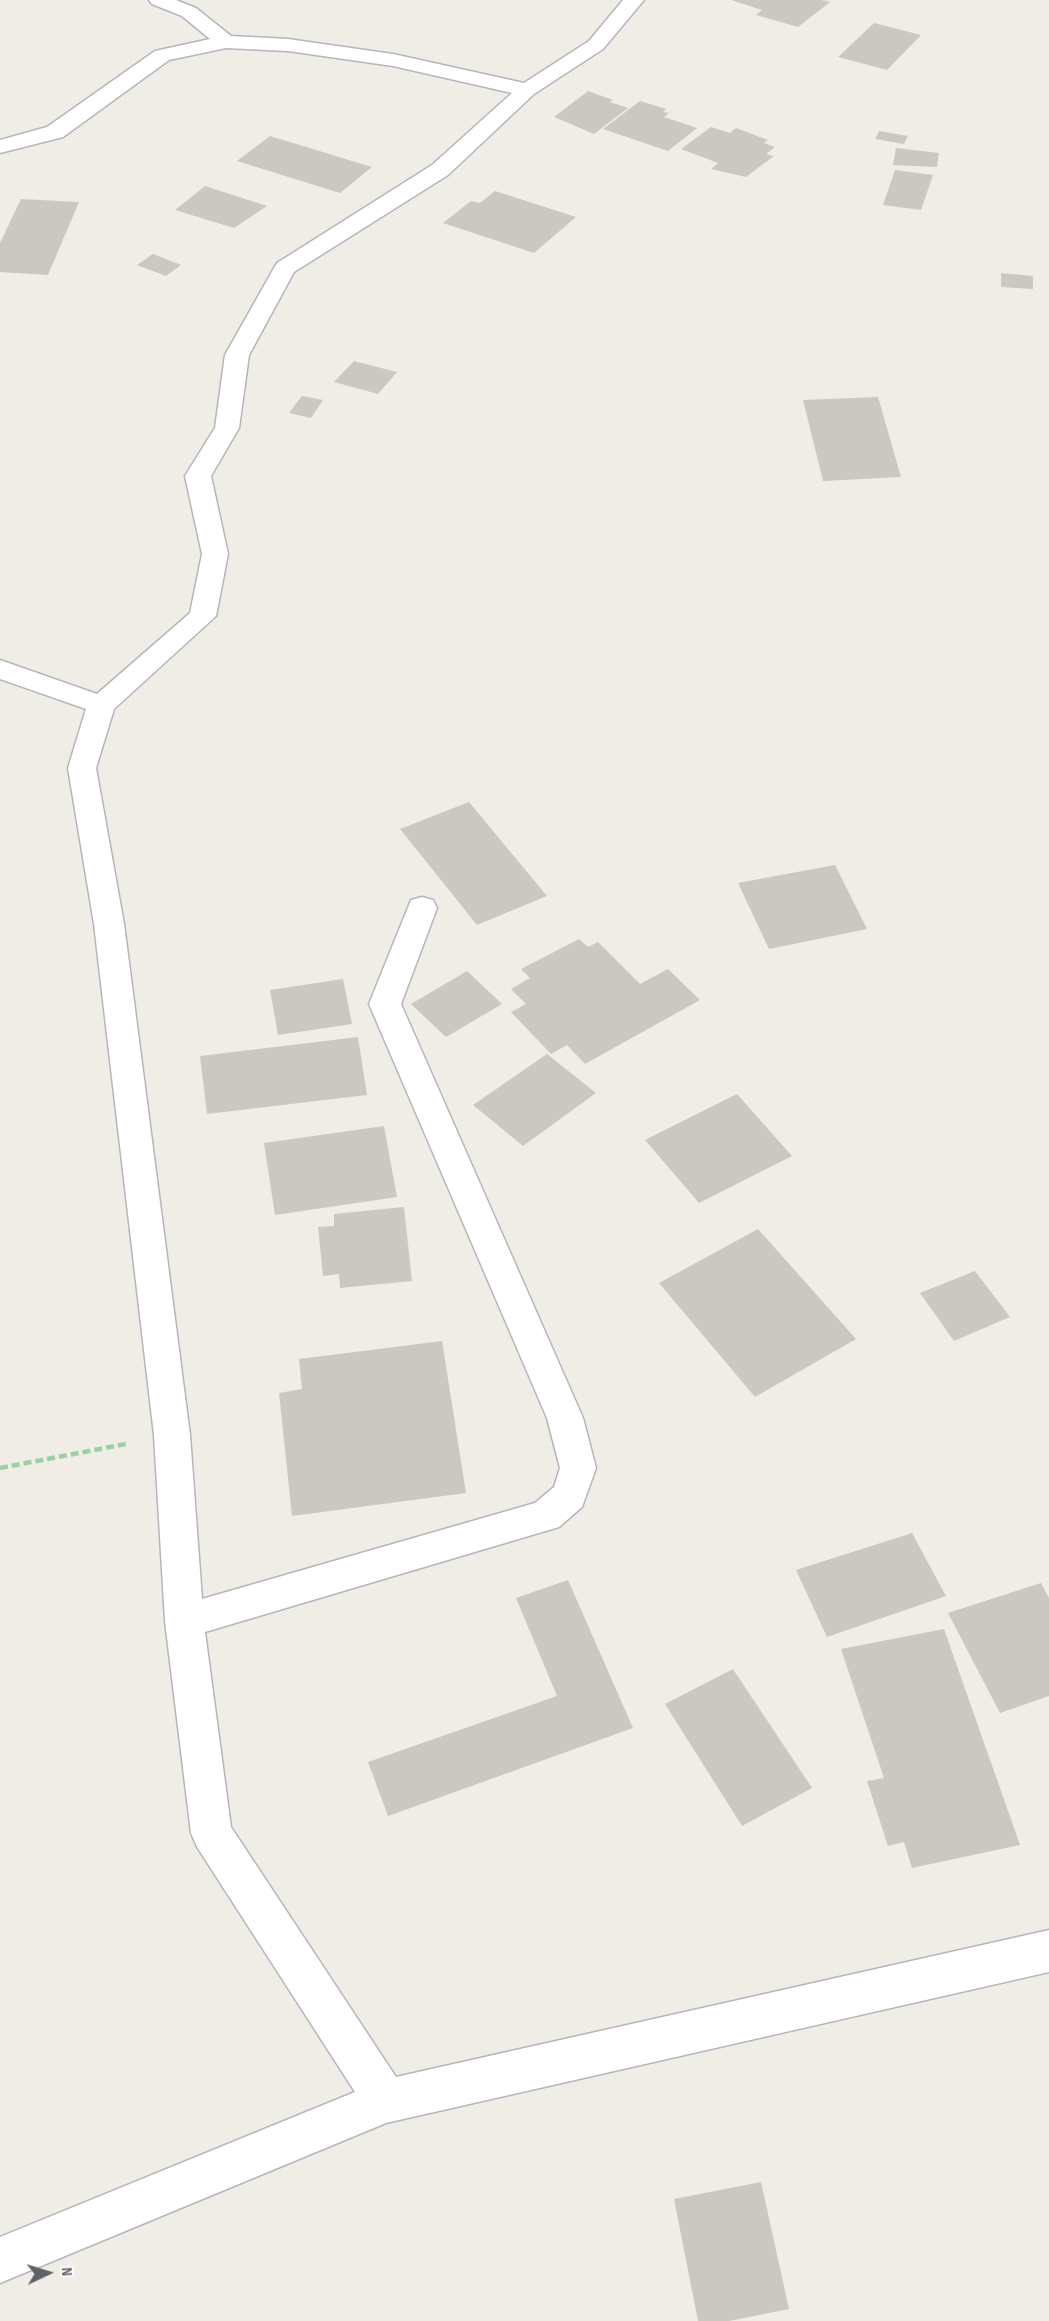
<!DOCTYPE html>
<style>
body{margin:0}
#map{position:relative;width:1049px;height:2321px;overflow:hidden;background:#f0ece6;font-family:"Sofia Sans Condensed",sans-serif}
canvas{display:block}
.north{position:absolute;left:18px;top:2243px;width:60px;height:60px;-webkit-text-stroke:4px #fff;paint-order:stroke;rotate:86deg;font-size:16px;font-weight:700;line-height:24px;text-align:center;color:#5d6367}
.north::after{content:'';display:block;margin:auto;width:21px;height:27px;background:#5d6367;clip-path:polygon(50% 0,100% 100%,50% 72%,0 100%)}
</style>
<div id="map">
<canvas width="1049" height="2321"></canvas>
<div class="north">N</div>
</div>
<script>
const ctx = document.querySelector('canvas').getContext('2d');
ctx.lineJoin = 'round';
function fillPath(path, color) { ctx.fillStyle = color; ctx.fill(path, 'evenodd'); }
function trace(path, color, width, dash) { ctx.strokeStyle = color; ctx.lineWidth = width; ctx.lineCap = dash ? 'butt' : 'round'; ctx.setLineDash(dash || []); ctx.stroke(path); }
fillPath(new Path2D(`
 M731,0H822L830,2L798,27L756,15L762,10Z
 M874,23L921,35L887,70L838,57Z
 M588,91L613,100L610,102L628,108L594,134L554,117Z
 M640,101L666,109L663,112L669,113L664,117L697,128L668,151L603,129Z
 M711,127L730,133L736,128L768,140L764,143L775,147L766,154L774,156L746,177L711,169L718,163L681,149Z
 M879,131L908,136L904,144L875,139Z
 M270,136L372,167L340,193L237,161Z
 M896,148L939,153L937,167L893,165Z
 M895,170L933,175L921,210L883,205Z
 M205,186L267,206L234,228L175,210Z
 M495,191L576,217L534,253L443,223L471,201L480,203Z
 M21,199L79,202L48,275L0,272V243Z
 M153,254L181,265L166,276L137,265Z
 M1001,273L1033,276V289L1001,287Z
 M354,361L397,372L378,394L334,382Z
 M302,396L323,400L311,418L289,413Z
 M878,397L901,477L823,481L803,400Z
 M469,802L547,896L477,925L400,829Z
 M835,865L867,929L769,949L738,883Z
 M579,939L588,947L598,942L640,984L668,969L700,1000L585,1064L567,1045L551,1054L511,1012L526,1004L511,989L530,978L521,969Z
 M467,971L502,1004L446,1037L411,1004Z
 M343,979L352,1024L278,1035L270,990Z
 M358,1037L367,1095L207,1114L200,1056Z
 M547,1054L596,1093L523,1146L473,1105Z
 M737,1094L792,1156L699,1203L645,1140Z
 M384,1126L397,1197L275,1215L264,1143Z
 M404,1207L412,1281L340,1288L339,1274L323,1276L318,1227L334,1226V1214Z
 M758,1229L856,1339L755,1397L659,1283Z
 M975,1271L1010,1317L954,1341L920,1293Z
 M442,1341L466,1493L292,1516L279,1393L302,1389L299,1359Z
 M912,1533L946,1596L827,1637L796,1570Z
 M568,1580L633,1728L388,1816L368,1762L557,1696L516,1598Z
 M1041,1583L1049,1598V1696L1000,1713L948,1613Z
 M944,1629L1020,1845L912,1868L904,1842L888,1846L867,1781L884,1778L841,1649Z
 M733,1669L812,1788L742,1826L665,1704Z
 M761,2182L789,2309L729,2321H698L674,2199Z`), '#cbc7c2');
const street = new Path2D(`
 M149,0H176L196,8L231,36L288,39L393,54L524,83L589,41L623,0H644L603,49L534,94L448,175L294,272L249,355L239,428L211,476L228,554L216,616L114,709L96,768L124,924L190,1435L202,1599L535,1503L554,1487L560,1468L547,1418L369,1004L411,900L422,897L433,900L437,908L401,1004L583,1418L596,1468L582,1507L559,1527L205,1632L231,1827L396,2077L1049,1930V1972L386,2123L0,2283V2237L355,2092L197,1847L191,1833L165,1621L154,1435L94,924L68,768L86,709L0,679V660L97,694L190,613L202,554L185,476L215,428L225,355L274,268L277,263L432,165L512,93L393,66L288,51L226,48L169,60L63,137L0,153V140L47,127L155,51L210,39L182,16L152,4Z`);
trace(street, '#b3b7bb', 3);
trace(new Path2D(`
 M0,1468L126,1444`), '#9cd0a4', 4.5, [8, 4]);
fillPath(street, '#fff');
</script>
